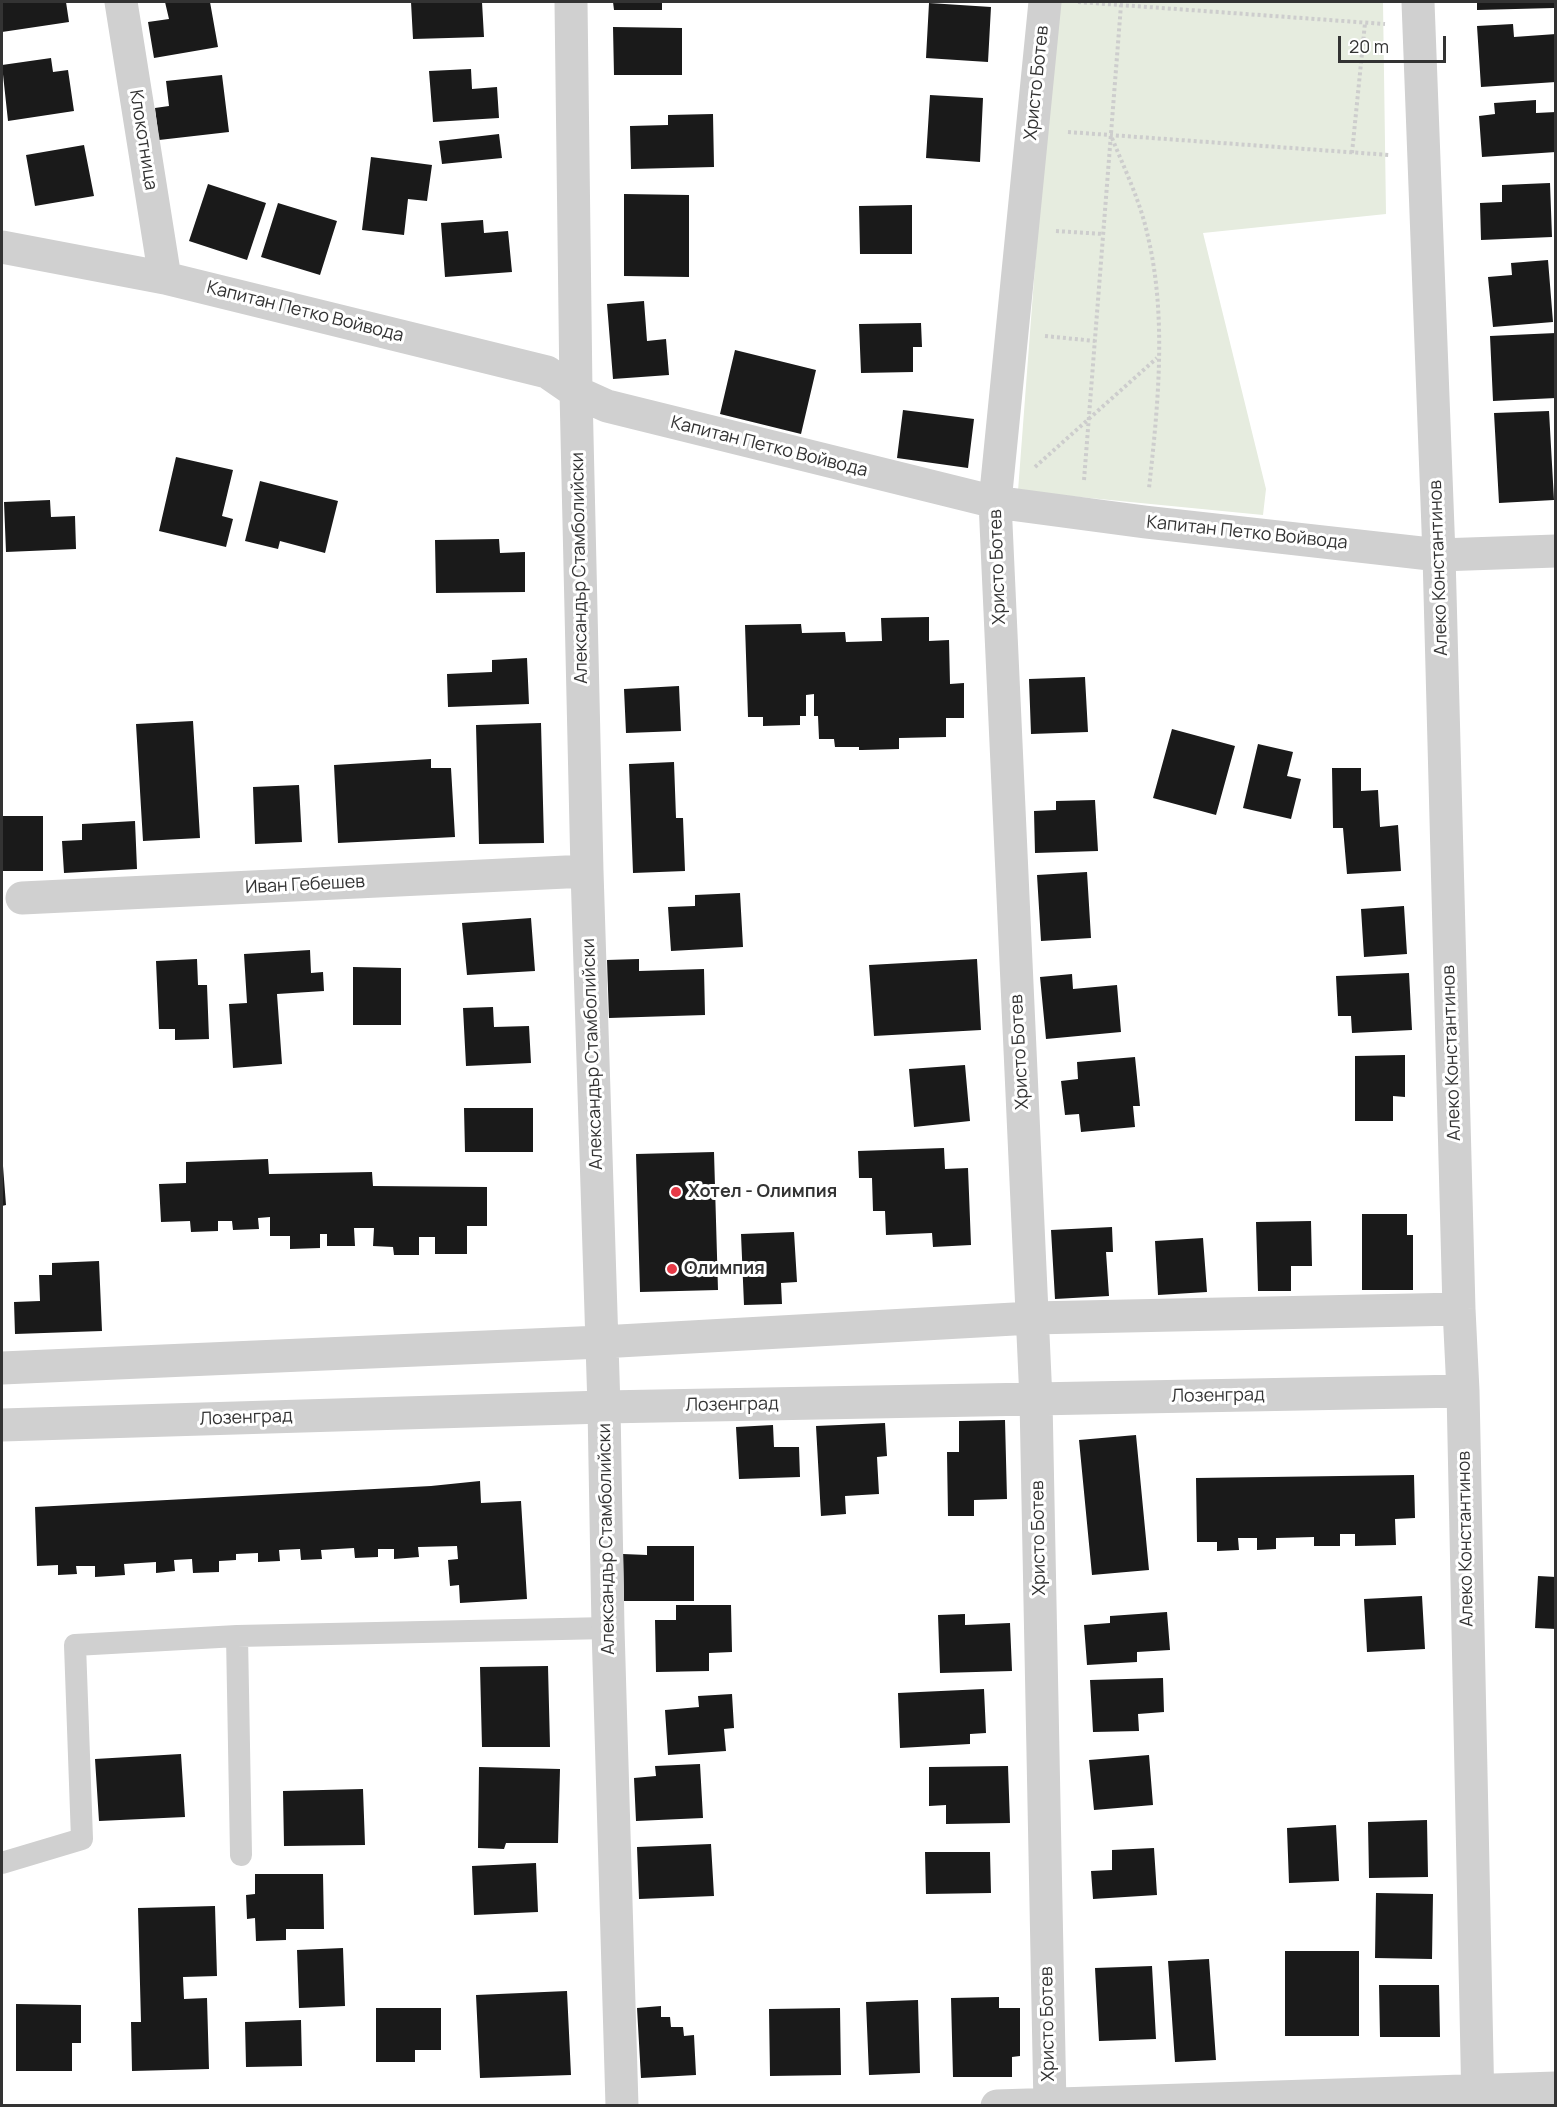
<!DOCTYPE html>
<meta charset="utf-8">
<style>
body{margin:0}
#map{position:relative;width:1557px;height:2107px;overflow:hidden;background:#fff;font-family:Manrope,sans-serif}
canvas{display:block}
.frame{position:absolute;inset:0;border:3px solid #333;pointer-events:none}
.scale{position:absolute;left:1338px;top:36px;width:108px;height:27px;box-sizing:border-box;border:3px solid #333;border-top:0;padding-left:8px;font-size:18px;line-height:21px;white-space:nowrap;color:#333;-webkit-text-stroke:4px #fff;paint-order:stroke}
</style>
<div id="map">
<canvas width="1557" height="2107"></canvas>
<div class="frame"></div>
<div class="scale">20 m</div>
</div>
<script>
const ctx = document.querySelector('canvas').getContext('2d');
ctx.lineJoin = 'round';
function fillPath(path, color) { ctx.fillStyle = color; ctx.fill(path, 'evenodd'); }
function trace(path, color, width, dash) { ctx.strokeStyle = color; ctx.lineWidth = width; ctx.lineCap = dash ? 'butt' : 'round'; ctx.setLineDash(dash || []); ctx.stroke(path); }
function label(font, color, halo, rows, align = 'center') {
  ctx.font = font + ' Manrope,sans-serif'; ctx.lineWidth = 6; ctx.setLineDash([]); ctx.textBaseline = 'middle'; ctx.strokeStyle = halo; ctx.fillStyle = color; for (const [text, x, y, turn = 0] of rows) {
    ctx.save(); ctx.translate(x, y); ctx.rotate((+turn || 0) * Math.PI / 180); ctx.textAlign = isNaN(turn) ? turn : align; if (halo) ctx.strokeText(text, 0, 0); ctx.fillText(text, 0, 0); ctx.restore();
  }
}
fillPath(new Path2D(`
 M1055,2H1383L1386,214L1203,233L1266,489L1263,515L1018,491Z`), '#e6ecdf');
fillPath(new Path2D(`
 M2,2H66L69,22L2,32Z
 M165,2H210L218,47L154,58L148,22L169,19Z
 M411,2H482L484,37L413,39Z
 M613,2H662V10H614Z
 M1477,2H1554V8L1477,10Z
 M929,3L991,7L988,62L926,58Z
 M1513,24L1514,37L1556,34V82L1481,87L1477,26Z
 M613,27L682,28V75H614Z
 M51,58L53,72L68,70L74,111L8,121L2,65Z
 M471,69L472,89L497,87L499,118L433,122L429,71Z
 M222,75L229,132L159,140L155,108L169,106L166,81Z
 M930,95L983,98L980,162L926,158Z
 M1536,100V113L1556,112V152L1482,157L1479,116L1495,114L1494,103Z
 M713,114L714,167L631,169L630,126L668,125V115Z
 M499,134L502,158L442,164L439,141Z
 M84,145L94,196L35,206L26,155Z
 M371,157L432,165L427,201L408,199L404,235L362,230Z
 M1550,183L1552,237L1481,240L1480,203L1502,202V185Z
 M208,184L266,203L247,260L189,241Z
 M624,194L689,195V277L624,276Z
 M278,203L337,221L320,275L261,257Z
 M912,205V254H860L859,206Z
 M483,220L484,233L508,231L512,272L445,277L441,223Z
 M1548,260L1553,322L1493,327L1488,277L1512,275L1511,263Z
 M644,301L647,341L666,339L669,375L613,379L607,304Z
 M921,323L922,347H913V372L861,373L859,324Z
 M1556,333V398L1493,401L1490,336Z
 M735,350L816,370L801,434L720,414Z
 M903,410L974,419L968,468L897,458Z
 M1549,411L1554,500L1499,503L1494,413Z
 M176,457L233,470L222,516L233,519L226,547L159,531Z
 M260,481L338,501L325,553L280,541L278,549L245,541Z
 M50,500L51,517L75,516L76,549L6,552L4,502Z
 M499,539L500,553L525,552V592L436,593L435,540Z
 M929,617V641L949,640L950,684L964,683V718H946V737L899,738V749L862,750H859V747H835L834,739H819L818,716H814V694L806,695V716H800V725L763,726V717H748L745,625L801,624L802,633L845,632L846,642L882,641L881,618Z
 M527,658L529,704L448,707L447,674L492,672V660Z
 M1085,677L1088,732L1031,734L1029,679Z
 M679,686L681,731L626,733L624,689Z
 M193,721L200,838L143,841L136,724Z
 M541,723L544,843L479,844L476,725Z
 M1172,729L1235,746L1216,815L1153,798Z
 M1258,744L1293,752L1287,776L1301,779L1291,819L1243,808Z
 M431,759V768H451L455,837L338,843L334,765Z
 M674,762L676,818H683L685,871L633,873L629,764Z
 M1332,768H1361V791L1378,790L1380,827L1398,825L1401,871L1347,874L1343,828H1333Z
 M299,785L302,842L255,844L253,787Z
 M1095,800L1098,851L1035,853L1034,811L1056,810V801Z
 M2,816H43V871H2Z
 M135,821L137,869L64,873L62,841L82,840V824Z
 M1087,872L1091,938L1041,941L1037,875Z
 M740,893L743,947L671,951L668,907L695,906V895Z
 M1404,906L1407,954L1364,957L1361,909Z
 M531,918L535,971L467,975L462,923Z
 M310,950L311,973L323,972L324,991L277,994L282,1064L233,1068L229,1004L247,1003L244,954Z
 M197,959L198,985H207L209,1039L175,1040V1029H159L156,961Z
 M639,959V971L704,969L705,1015L609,1018L607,960Z
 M977,959L981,1030L874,1036L869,965Z
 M353,967L401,968V1025H353Z
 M1409,973L1412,1030L1352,1033L1351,1016H1338L1336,976Z
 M1072,974L1073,989L1117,985L1121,1032L1046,1039L1040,977Z
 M493,1007L494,1027L529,1026L531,1063L466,1066L463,1008Z
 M1405,1055V1097L1393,1096V1121H1355V1056Z
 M1135,1057L1140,1106H1133L1135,1127L1081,1132L1079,1114L1065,1115L1061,1081L1078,1079L1077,1062Z
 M965,1065L970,1121L914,1127L909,1069Z
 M464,1108H533V1152H465Z
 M944,1148L945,1169L968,1168L971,1245L933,1247L932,1233L886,1235L885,1211H873L872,1178H859L858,1151Z
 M714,1152L718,1290L640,1292L636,1154Z
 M268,1159L269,1174L372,1172L373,1186L487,1187V1226H467V1254H435V1237H419V1255H394L393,1247L373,1246L374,1228H354L355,1246H327V1234H320V1248L290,1249V1236H270V1217L258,1218L259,1229L233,1230L232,1221H218V1231L191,1232L190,1221L161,1222L159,1184L186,1183V1162Z
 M2,1166H3L6,1205L2,1206Z
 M1362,1214H1407V1235H1413V1290H1362Z
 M1311,1221L1312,1266H1291V1291H1258L1256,1222Z
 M1112,1227L1113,1252H1106L1109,1296L1055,1299L1051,1230Z
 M794,1232L797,1282L781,1283L782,1304L744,1305L741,1234Z
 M1203,1238L1207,1292L1158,1295L1155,1241Z
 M99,1261L102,1331L15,1334L14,1302L40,1301L39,1275H52V1263Z
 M1005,1420L1007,1499L974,1500V1516H948L947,1452H959V1421Z
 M885,1423L887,1456L877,1457L879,1494L845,1496L846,1514L821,1516L816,1426Z
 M773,1425L774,1447H799L800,1477L739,1479L736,1427Z
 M1136,1435L1149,1570L1092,1575L1079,1440Z
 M1414,1475L1415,1518L1395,1519L1396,1545L1355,1546V1534H1340V1546H1314V1537L1276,1538V1549L1257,1550V1538H1238L1239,1550L1217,1551V1542H1197L1196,1478Z
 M480,1481L481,1503L521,1501L527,1599L460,1603L459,1585L450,1586L448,1560L458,1559L457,1546L418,1547L419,1557L394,1559V1549H378V1557L355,1558L354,1548L321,1550L322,1559L301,1560L300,1549L279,1550L280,1561L258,1562V1553L236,1554V1560L219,1561V1572L193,1573L192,1559L174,1560L175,1571L156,1573V1562L124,1564L125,1575L95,1577V1566H76L77,1574L58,1575V1565L37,1566L35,1507L431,1486Z
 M647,1546H694V1601H624L623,1554L647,1555Z
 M1538,1576L1556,1577V1629L1535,1628Z
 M1422,1596L1425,1649L1367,1652L1364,1599Z
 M676,1605H731L732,1652L709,1653V1671L656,1672L655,1620H676Z
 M1167,1612L1170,1650L1137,1652V1662L1087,1665L1084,1625L1110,1623V1616Z
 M965,1614V1625L1010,1623L1012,1671L940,1673L938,1615Z
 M548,1666L550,1747H482L480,1667Z
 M1163,1678L1164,1712L1138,1714L1139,1731L1093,1732L1090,1680Z
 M984,1689L986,1733L970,1734V1744L900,1748L898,1693Z
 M732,1694L734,1728L724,1729L726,1751L668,1755L665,1710L699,1707L698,1696Z
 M181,1754L185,1817L99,1821L95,1759Z
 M1149,1755L1153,1805L1094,1810L1089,1760Z
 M700,1764L703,1818L636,1821L634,1778L656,1776L655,1766Z
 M1008,1766L1010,1823L946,1824V1805L929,1806V1767Z
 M479,1767L560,1769L558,1843H506L504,1849L478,1848Z
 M363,1789L365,1845L284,1846L283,1791Z
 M1427,1820L1428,1877L1369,1878L1368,1822Z
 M1336,1825L1339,1881L1289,1883L1287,1828Z
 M711,1844L714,1896L639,1899L637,1847Z
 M1154,1848L1157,1895L1093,1899L1091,1871L1112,1870V1850Z
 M925,1852H990L991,1893L926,1894Z
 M536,1863L538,1912L474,1915L472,1866Z
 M255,1874H323L324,1929H286V1940L256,1941L255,1918L247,1919L246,1895L255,1894Z
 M1376,1893L1433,1894L1432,1959L1375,1958Z
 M215,1906L217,1976L183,1977L184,1999L207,1998L209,2069L132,2071L131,2022H141L138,1908Z
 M343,1948L345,2006L299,2008L297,1950Z
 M1285,1951H1359V2036H1285Z
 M1209,1959L1216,2060L1175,2062L1168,1961Z
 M1152,1966L1156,2039L1099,2041L1095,1968Z
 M1379,1985H1439L1440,2037H1380Z
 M567,1991L571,2075L480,2078L476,1995Z
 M999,1997V2008H1020V2056L1012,2057V2077H953L951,1998Z
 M918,2000L920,2073L869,2075L866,2002Z
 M16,2004L81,2005V2043H72V2071H16Z
 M661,2006V2017H670L671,2027H683L684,2036L694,2035L696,2075L641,2078L637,2008Z
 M376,2008H441V2050H415V2062H376Z
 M840,2008L841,2075L770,2076L769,2009Z
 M301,2020L302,2066L246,2067L245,2022Z`), '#1a1a1a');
trace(new Path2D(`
 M1078,2L1385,24
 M1068,132L1389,155
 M1112,138C1125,170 1141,203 1148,237C1167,317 1158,407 1149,488
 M1352,153L1365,23
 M1056,231L1103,234
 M1045,336L1095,341
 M1035,467L1157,358
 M1084,480L1121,5`), '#cdcdcd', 4, [3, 3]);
trace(new Path2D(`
 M237,1636L241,1855
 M2,1863L82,1839L75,1645L237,1636L608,1628`), '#d0d0d0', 22);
trace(new Path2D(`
 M121,2L165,278
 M571,2L576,392L587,871L604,1407L608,1628L622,2106
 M1045,2L995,502L1036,1400L1050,2106
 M1418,2L1439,555L1459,1309L1463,1391L1478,2106
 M2,247L165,278L547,372L576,392L607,406L995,502L1145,522L1439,555L1556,551
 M22,898L587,871
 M2,1368L601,1342L1032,1318L1459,1309
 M2,1425L604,1407L1463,1391
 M997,2106L1556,2088`), '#d0d0d0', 33);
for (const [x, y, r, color] of [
 [676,1192,6,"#e63946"],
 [672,1269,6,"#e63946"]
]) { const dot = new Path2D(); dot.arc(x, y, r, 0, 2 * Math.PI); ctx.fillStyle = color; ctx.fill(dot); trace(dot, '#fff', 2); }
label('18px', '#333', '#fff', [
 ["Христо Ботев",1037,83,-84],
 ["Клокотница",143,140,81],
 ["Капитан Петко Войвода",305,312,14],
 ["Капитан Петко Войвода",769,447,14],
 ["Капитан Петко Войвода",1247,533,6],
 ["Христо Ботев",998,567,-92],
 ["Александър Стамболийски",580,568,-91],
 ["Алеко Константинов",1439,568,-92],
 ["Иван Гебешев",305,885,-3],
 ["Христо Ботев",1020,1052,-93],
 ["Алеко Константинов",1452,1053,-92],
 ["Александър Стамболийски",593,1054,-92],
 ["Лозенград",1218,1396,-1],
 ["Лозенград",732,1405,-1],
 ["Лозенград",246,1418,-2],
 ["Христо Ботев",1039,1538,-91],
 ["Александър Стамболийски",607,1539,-91],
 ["Алеко Константинов",1466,1539,-91],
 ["Христо Ботев",1048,2024,-91]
]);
label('bold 18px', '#333', '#fff', [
 ["Хотел - Олимпия",688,1192],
 ["Олимпия",684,1269]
], 'left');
</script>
